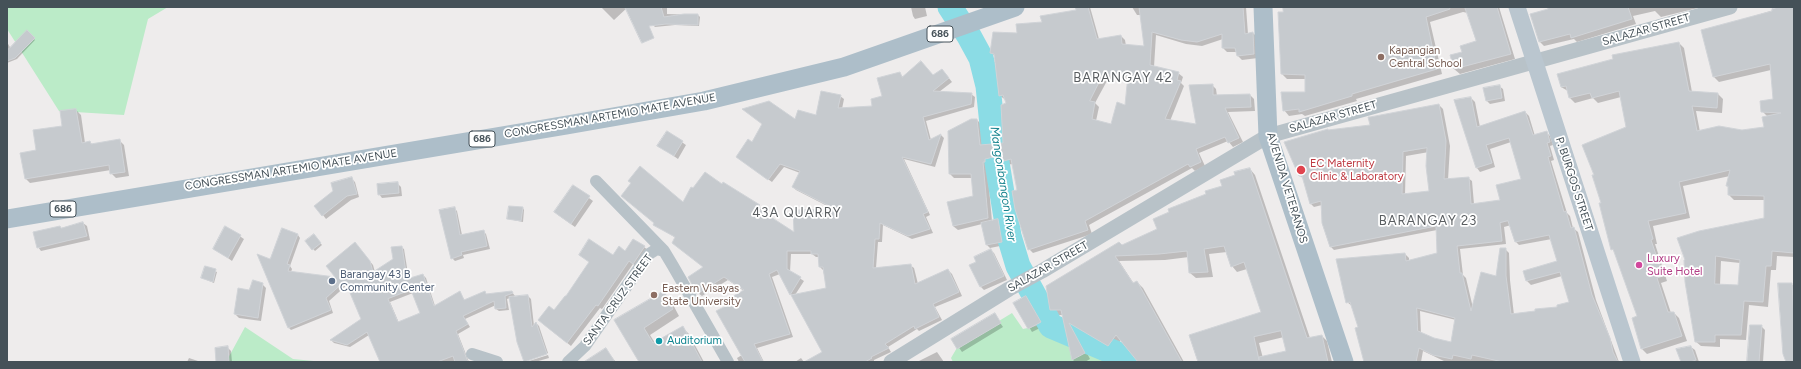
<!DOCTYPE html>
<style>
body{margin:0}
#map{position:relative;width:1801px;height:369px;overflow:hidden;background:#eeecec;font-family:Figtree,sans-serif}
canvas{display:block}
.frame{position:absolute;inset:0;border:8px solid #455158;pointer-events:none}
</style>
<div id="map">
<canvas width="1801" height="369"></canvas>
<div class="frame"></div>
</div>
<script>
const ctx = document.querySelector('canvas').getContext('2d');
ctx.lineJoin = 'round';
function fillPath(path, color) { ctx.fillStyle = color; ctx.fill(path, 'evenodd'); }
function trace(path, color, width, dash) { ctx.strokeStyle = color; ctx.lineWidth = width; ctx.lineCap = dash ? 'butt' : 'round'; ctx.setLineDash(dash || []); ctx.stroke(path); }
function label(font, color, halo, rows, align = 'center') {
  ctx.font = font + ' Figtree,sans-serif'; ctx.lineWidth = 3.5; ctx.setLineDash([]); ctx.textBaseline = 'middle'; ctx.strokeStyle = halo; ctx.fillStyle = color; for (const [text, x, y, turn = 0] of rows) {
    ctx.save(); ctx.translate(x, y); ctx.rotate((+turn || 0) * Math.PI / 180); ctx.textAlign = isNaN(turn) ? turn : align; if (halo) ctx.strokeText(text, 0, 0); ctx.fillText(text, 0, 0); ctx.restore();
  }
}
fillPath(new Path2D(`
 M7,7H168L148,19L124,115L59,111L7,29Z
 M1012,313L1023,329L1041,325L1101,353L1109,362H953L951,358L958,346Z
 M245,327L293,359L324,362H226Z`), '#bbebc8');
fillPath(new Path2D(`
 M601,7H628L614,20Z
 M652,7H667V14L698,15L700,17L699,26L675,25L655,27L654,26Z
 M911,7H925L927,16L915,19L913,16Z
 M1076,7H1090L1099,39L1121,36L1125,40L1126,46L1145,47L1141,15H1137L1132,7H1246L1248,34L1253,33L1257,37L1258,58L1242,60L1238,56L1237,52H1227L1223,48V39L1202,46L1186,44L1156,35L1154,67L1178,73L1183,77L1181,83L1184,86L1170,121L1197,125L1212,85L1216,89L1217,96L1250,95L1254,99L1255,111L1228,112L1243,142L1233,147L1228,141L1199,153L1205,166L1195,171L1192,168L1089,225L1092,234L1033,253L1029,249L1013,164L1005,165L1000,160L989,163V166H987L992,221L997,220L1001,224L1005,245L990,248L987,245L982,224L958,230L953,226L948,203L974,197L972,178H954L950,174L977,120L981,124L983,146L1004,144L1007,103L1006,100L1000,96L996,57L991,53L1018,35L1043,23L1077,11ZM1108,79H1129L1126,106L1112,126L1096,121L1099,107L1095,103Z
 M1284,7H1499L1515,59L1460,74L1454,69L1451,56L1463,53L1477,42L1468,13L1463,12L1430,22L1442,74L1356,99L1357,101L1305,116L1302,114L1289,116L1284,110L1306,93V79H1287L1282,74Z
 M1548,7H1702L1661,17L1655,11L1633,16L1636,24L1577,42L1574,39L1544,46L1540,42L1549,10Z
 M1784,7H1794V257L1777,256L1776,270H1771L1768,307L1749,305L1746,340L1720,339V347L1701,346L1695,341L1685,261L1765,219V200H1734L1729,195V188L1727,186L1730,176L1683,186L1690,218L1653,226L1657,244H1655L1667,281L1661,283L1671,313H1674L1679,318L1687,341L1647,354L1642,349L1633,318L1638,317L1615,252L1612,249L1595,175L1627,127L1621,97L1598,103L1593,98L1575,103L1570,98L1568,91L1561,87L1679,43L1684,48L1692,92L1718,94L1723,99L1722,113L1696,111L1700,132L1742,131L1765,128L1768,117L1762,111L1775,100L1771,70L1719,82L1714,77L1703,31ZM1721,261L1740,263L1739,286L1720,285Z
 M27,32L35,40L17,59L7,63V42L11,49Z
 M899,73L903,77L933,76L945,73L952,82L939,92L971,94L975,97L974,107L926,121L931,140L941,135L944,138L935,167L904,159L930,215L926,217L933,233L912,239L883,225L882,242H878L876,268L910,265L914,268L918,284L948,270L952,274L962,296L935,307L942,320L919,331L917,329L888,347L891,352L874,360V362H806L823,352L780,274L772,277L793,337L757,348L764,362H739L737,358L742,355L727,306L744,291L728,280L702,296L698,293L704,268L676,238L655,225L683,203L722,186L759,206L762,209L761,211L795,234L835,210L796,190L793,187L800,173L784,167L772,182L741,160L752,143L795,121L817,117L840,96L844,99L842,109L873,107L883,97ZM791,254H812L816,257H819L820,267L823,270L827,288L795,295L804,281L790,272Z
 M1499,86L1503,89L1505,101L1490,104L1487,101Z
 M1471,98L1475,102L1480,127L1525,112L1529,116L1535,136L1546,132L1550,136L1553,145L1550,146L1554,160L1551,161L1567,213L1570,216L1573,228L1578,232L1596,300L1619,362H1446L1423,351L1421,362H1366L1359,328L1352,306L1347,302L1405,254L1409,258V261L1438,254L1437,230L1334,250L1330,246L1322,205L1314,207L1310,203L1304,179L1300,176L1329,131L1371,126L1439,105L1443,109L1450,146L1448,180L1468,178L1472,181L1474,204L1502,201L1523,179L1511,142L1490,149L1495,167L1480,172L1477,168ZM1429,152L1430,192L1405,195L1406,156ZM1511,225L1515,241L1519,245L1552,239L1558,262L1525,272L1527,281L1531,285L1562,276L1570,303L1558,308L1514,315L1510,280L1509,253L1505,249L1496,277L1473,308L1466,278L1463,275L1460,249L1506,244L1504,227ZM1420,311L1456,320L1451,344L1434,339L1421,334Z
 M76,110L81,115L85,143L90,142L93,145L119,140L124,145L129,176L116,178L111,173V170L30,183L26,179L37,151L63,127Z
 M667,132L686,145L678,159L659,146Z
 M1250,169L1255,175L1310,338L1322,336L1327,341L1332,362H1269L1288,352L1284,337L1259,343L1264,362H1199L1262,313L1247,269L1237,272L1232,266L1227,252L1209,254L1213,277L1196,278L1190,273L1189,257L1165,260L1119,261L1134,284L1137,282L1143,288L1184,362H1140L1121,340L1114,351L1073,326L1090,359L1085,362H1075L1073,360L1063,315H1057L1051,309L1122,246L1158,230L1207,195Z
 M352,179L355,182L359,197L351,200L326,219L316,206Z
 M397,183L401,187L402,196L382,198L379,194Z
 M573,186L593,201L575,227L558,215Z
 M454,208L457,211L462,235L483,231L486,234L490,249L463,255L464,258L455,261L452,258Z
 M523,208L524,210L523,222L508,219Z
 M83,223L87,226L90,240L41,251L38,247L60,227L62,229Z
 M226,227L244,239L232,261L214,248Z
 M298,235L300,238L290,266L292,269L291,272L337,278L358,247L373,265L375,272L394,260L401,247L404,249L409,280L423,275L426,278L435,306L460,292L465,301L484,292L487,295L512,292L515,296L511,298L528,296L531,299L534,326L537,324L539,326L548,353L524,361L510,298L507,299L509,310L499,311L496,309V305L465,319L470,327L458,334L469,362H393L369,335L350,347L334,343L331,340L362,319L348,284L329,301L333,313L291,330L289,328L271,260ZM413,293L421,314L399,323L390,302Z
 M314,235L322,245L315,251L306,241Z
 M644,247L648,250L637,267L633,264L602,309L600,308L571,346L543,324L613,256Z
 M990,250L994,253L1007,280L984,290L981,287L977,262Z
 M205,267L217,272L214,283L202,278Z
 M262,284L266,288L261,321L239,318L235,314L250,291Z
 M1791,284L1794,286V318L1785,321Z
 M663,292L670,299L679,316L650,335L655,343L682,327L689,334L704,362H640L616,320Z
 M1026,297L1044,326L1032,332L1015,303Z
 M994,314L1003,327L962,352L953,339Z
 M1761,326L1765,330L1763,362H1748Z
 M227,347L231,351L232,362H217Z
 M1691,347L1695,350L1699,362H1682Z
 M606,350L616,362H586Z
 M937,352L944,362H919V361Z
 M548,355L549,358L535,362H526Z
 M189,358L198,361L199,362H187Z
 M801,358L804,362H795Z`), '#0003');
trace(new Path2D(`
 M950,7L969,36L981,58L988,86L994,144L1009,236L1018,266L1051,326L1120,355L1126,362`), '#8bdce5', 25);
const building = new Path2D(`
 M625,7H661L664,17L684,14H698V25L666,24L649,26L654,38L642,43Z
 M1075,7H1088L1097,39L1121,35L1122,44L1144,46L1139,7H1243L1245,34L1253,32L1254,54L1237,56L1235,48H1222V34L1197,42L1181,40L1152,32L1150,65L1179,72L1177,80L1181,81L1165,119L1196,124L1189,85L1213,84V95L1250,94L1251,107L1225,108L1239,138L1228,143L1225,137L1196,149L1201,162L1190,167L1188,164L1085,221L1088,230L1028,250L1015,209L1012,191L1017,190L1011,159L1000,162L998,156L985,159V162H983L988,218L953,226L947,202L973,196L971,174H949L948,131L971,119H977L980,145L1003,143L1001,105L1006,103L1003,95L999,96L994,54L990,53L993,32L1017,33L1016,24L1042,22L1040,16L1076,10ZM1103,75H1128L1125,105L1117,102L1111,124L1092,119L1095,102L1090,101Z
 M1283,7H1449L1450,9L1426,17L1437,69L1352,94V96L1299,112V109L1283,111L1281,92H1305V75L1281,74L1278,12H1283Z
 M1465,7H1497L1511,54L1454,69L1450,55L1462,52L1460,46L1476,41Z
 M1547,7H1628L1632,19L1571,38L1570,34L1539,42L1530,14L1548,9Z
 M1779,7H1794V253L1772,251L1771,266H1766L1763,302L1744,301L1741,335H1715V342H1695L1685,282L1684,260H1685L1677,238L1699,231L1764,218V196L1728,195V186H1726L1730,170L1679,182L1686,213L1648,221L1653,239L1651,240L1663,276L1657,278L1668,312H1674L1682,336L1641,349L1632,318L1637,316L1613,249L1611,250L1599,203H1601L1592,175H1594L1582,145L1626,127L1619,91L1592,98L1590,93L1569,98L1566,86L1561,87L1557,74L1613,59L1612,55L1679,42L1689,91L1718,93L1717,108L1692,106L1697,131L1719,126L1742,130L1764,127L1762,117L1781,113L1761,112L1760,101L1773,99L1770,64L1713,77L1701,30L1772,11V9ZM1716,256L1740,260L1738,285L1715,284Z
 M27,30L35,38L15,58L7,61V51Z
 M921,61L933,75L942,69L949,78L933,91L972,93L971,104L923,117L929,140L941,134L931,164L902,157L928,212L923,214L930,229L908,236L880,223L879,239H875L873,268L911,264L915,284L948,269L959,292L933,304L939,317L915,329L914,326L885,344L889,348L871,357L872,358L865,362H804L822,352L791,295L826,288L823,267H819L818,254H811V251H787V269L801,277L790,295L777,270L769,274L790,334L754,344L763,362H745L716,311L726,306L723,302L744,290L724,277L697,294L688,277L703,267L672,243L675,237L653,225L654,223L621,196L631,183L628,181L640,166L683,202L691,187L693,188L705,172L722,184L723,182L760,205L757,208L794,232L793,210L835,209L792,187L800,171L780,164L768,180L736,157L748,139L752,142L762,124L742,109L769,101L795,119L798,110L816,115L821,91L841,95L838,108L872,106L871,99L882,96L877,78L900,72L902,77Z
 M1500,85L1502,98L1486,101L1483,88Z
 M1471,97L1477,127L1525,111L1533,135L1547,131L1550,142L1547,143L1551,156L1548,157L1564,212L1566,211L1571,228L1574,227L1592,295L1610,338L1613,352L1618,362H1503L1472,355L1471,359L1453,355L1452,359L1433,355L1419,348L1416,362H1364L1355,328L1358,327L1350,302L1346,303L1336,259L1405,253L1406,261L1437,253L1436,226L1330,247L1322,223L1321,201L1310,204L1302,176H1299L1284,142L1328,129V130L1370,125L1368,117H1370L1439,104L1446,141L1444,179L1469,177L1471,204L1500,200L1496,185L1521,179L1509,138L1486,145L1492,163L1476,168L1454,100ZM1427,148L1426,166L1429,191L1402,194L1403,152ZM1508,221L1515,242L1549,235L1557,261L1523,271L1526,281L1560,272L1569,302L1557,305V307L1535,309V311L1511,314L1506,276V248H1500L1496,276L1481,272L1471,311L1462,273H1460L1457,246L1502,241L1500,223ZM1417,308L1455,318L1451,342L1434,338L1418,331Z
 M76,109L82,143L90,141L91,144L120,139L125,172L110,174L109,165L25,179L20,153L36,150L33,130L62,126L60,111Z
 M667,131L683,141L674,156L657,146Z
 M1250,168L1307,338L1322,335L1328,362H1198L1189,335L1261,312L1244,262L1231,267L1224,246L1204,249L1208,272L1189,273L1187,251L1159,254L1115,256L1133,283L1137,281L1182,362H1138L1116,335L1108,346L1069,323L1085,353L1072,360L1061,310H1050L1046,286L1119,242L1122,245L1157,229L1153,219L1169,212L1168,209L1206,194L1205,191L1222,186L1220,180L1235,175L1234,172ZM1281,331L1286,351L1259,357V360L1254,337Z
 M352,177L357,194L347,196L322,216L314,206L333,191L331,183Z
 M398,182L399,193L378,195L377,184Z
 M573,185L590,196L571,224L554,212Z
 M509,206L523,207L521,221L507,219Z
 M455,207L460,235L484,230L487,246L461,252L462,255L451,259L439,210Z
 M998,219L1002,242L986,245L981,223Z
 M83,222L87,236L37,248L33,232L60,226L61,228Z
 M225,226L241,235L228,258L213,249Z
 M282,228L298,234L287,264L290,265L288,271L335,277L326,266L355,242L370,261L373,272L393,259L391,247L402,246L407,279L423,274L434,306L460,291L464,300L485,291L486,294L512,291L513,293L505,296L506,308L495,309L494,301L463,316L468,324L456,331L468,362H455L453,356L437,362H380L367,332L347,345L330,340L361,319L345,281L326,298L331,310L288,328L257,254L270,259ZM411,290L420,313L398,322L388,299Z
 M314,234L321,243L312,250L305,241Z
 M589,239L613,255L619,246L625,251L633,239L645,246L633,264L629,261L598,306L596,305L567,343L538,320L549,306L554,310L565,296H566L589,262L579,255Z
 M991,249L1004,276L980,287L969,265L976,262L974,257Z
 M205,266L216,269L213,282L201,278Z
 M253,280L263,283L258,318L234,314L238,288L249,290Z
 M1778,283H1792L1794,319V362H1786L1783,354Z
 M664,291L673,309L644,328L653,343L683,326L702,362H639L614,320Z
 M528,295L532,327L536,322L547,354L524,362L517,342L509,297Z
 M1026,296L1041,322L1028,329L1013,303Z
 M995,313L1001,323L957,349L951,339Z
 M1750,325H1762L1759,362H1747Z
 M228,346L229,362H216L215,348Z
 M1691,346L1696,360L1690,362H1681L1676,349Z
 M606,348L615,362H584Z`);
fillPath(building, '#c6cace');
trace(building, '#d0d3d7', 1);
trace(new Path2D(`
 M596,181L664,251
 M472,354L497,362
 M568,362L585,346L649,254L657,249L664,251L673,266L728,362`), '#b8c2c8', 12);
trace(new Path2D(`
 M891,362L1009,289L1042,271L1268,136L1730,7`), '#b8c2c8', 15);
trace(new Path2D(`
 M1517,7L1632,362`), '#bac6cf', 17);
trace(new Path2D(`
 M1263,7L1268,136L1344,362
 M7,219L567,125L704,101L844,67L1015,7`), '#adbec9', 19);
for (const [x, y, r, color] of [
 [1381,57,4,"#8d6e63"],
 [1301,170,5,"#e0444e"],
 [1639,265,4,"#d1479c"],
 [332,281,4,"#5c6f8a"],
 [654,295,4,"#8d6e63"],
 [659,341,4,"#0f9aa8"]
]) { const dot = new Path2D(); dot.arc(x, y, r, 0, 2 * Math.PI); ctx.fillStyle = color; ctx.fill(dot); trace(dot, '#fff', 1.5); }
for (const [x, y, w] of [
 [940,34,26],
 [482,139,26],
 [63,209,26]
]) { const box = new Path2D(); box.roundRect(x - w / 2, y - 8, w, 16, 3); ctx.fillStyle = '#fff'; ctx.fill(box); trace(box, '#455158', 1); }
label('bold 10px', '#455158', null, [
 ["686",940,34],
 ["686",482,139],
 ["686",63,209]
]);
label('11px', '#455158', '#fff', [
 ["SALAZAR STREET",1646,30,-16],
 ["CONGRESSMAN ARTEMIO MATE AVENUE",610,116,-10],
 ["SALAZAR STREET",1333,117,-16],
 ["CONGRESSMAN ARTEMIO MATE AVENUE",291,170,-9],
 ["P. BURGOS STREET",1574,184,72],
 ["AVENIDA VETERANOS",1287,188,73],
 ["SALAZAR STREET",1048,267,-30],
 ["SANTA CRUZ STREET",618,300,-54]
]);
label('11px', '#785e54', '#fff', [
 ["Kapangian",1389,51],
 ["Central School",1389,64],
 ["Eastern Visayas",662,289],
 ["State University",662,302]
], 'left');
label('11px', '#be3a42', '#fff', [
 ["EC Maternity",1310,164],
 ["Clinic & Laboratory",1310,177]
], 'left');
label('11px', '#b23c85', '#fff', [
 ["Luxury",1647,259],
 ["Suite Hotel",1647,272]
], 'left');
label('11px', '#4e5e75', '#fff', [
 ["Barangay 43 B",340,275],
 ["Community Center",340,288]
], 'left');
label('11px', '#0d838f', '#fff', [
 ["Auditorium",667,341]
], 'left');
label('italic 12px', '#15828d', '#fff', [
 ["Mangonbangon River",1003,184,81]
]);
ctx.letterSpacing = '1px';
label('13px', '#595d60', '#fff', [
 ["BARANGAY 42",1123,78],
 ["43A QUARRY",797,213],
 ["BARANGAY 23",1428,221]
]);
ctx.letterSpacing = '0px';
</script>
